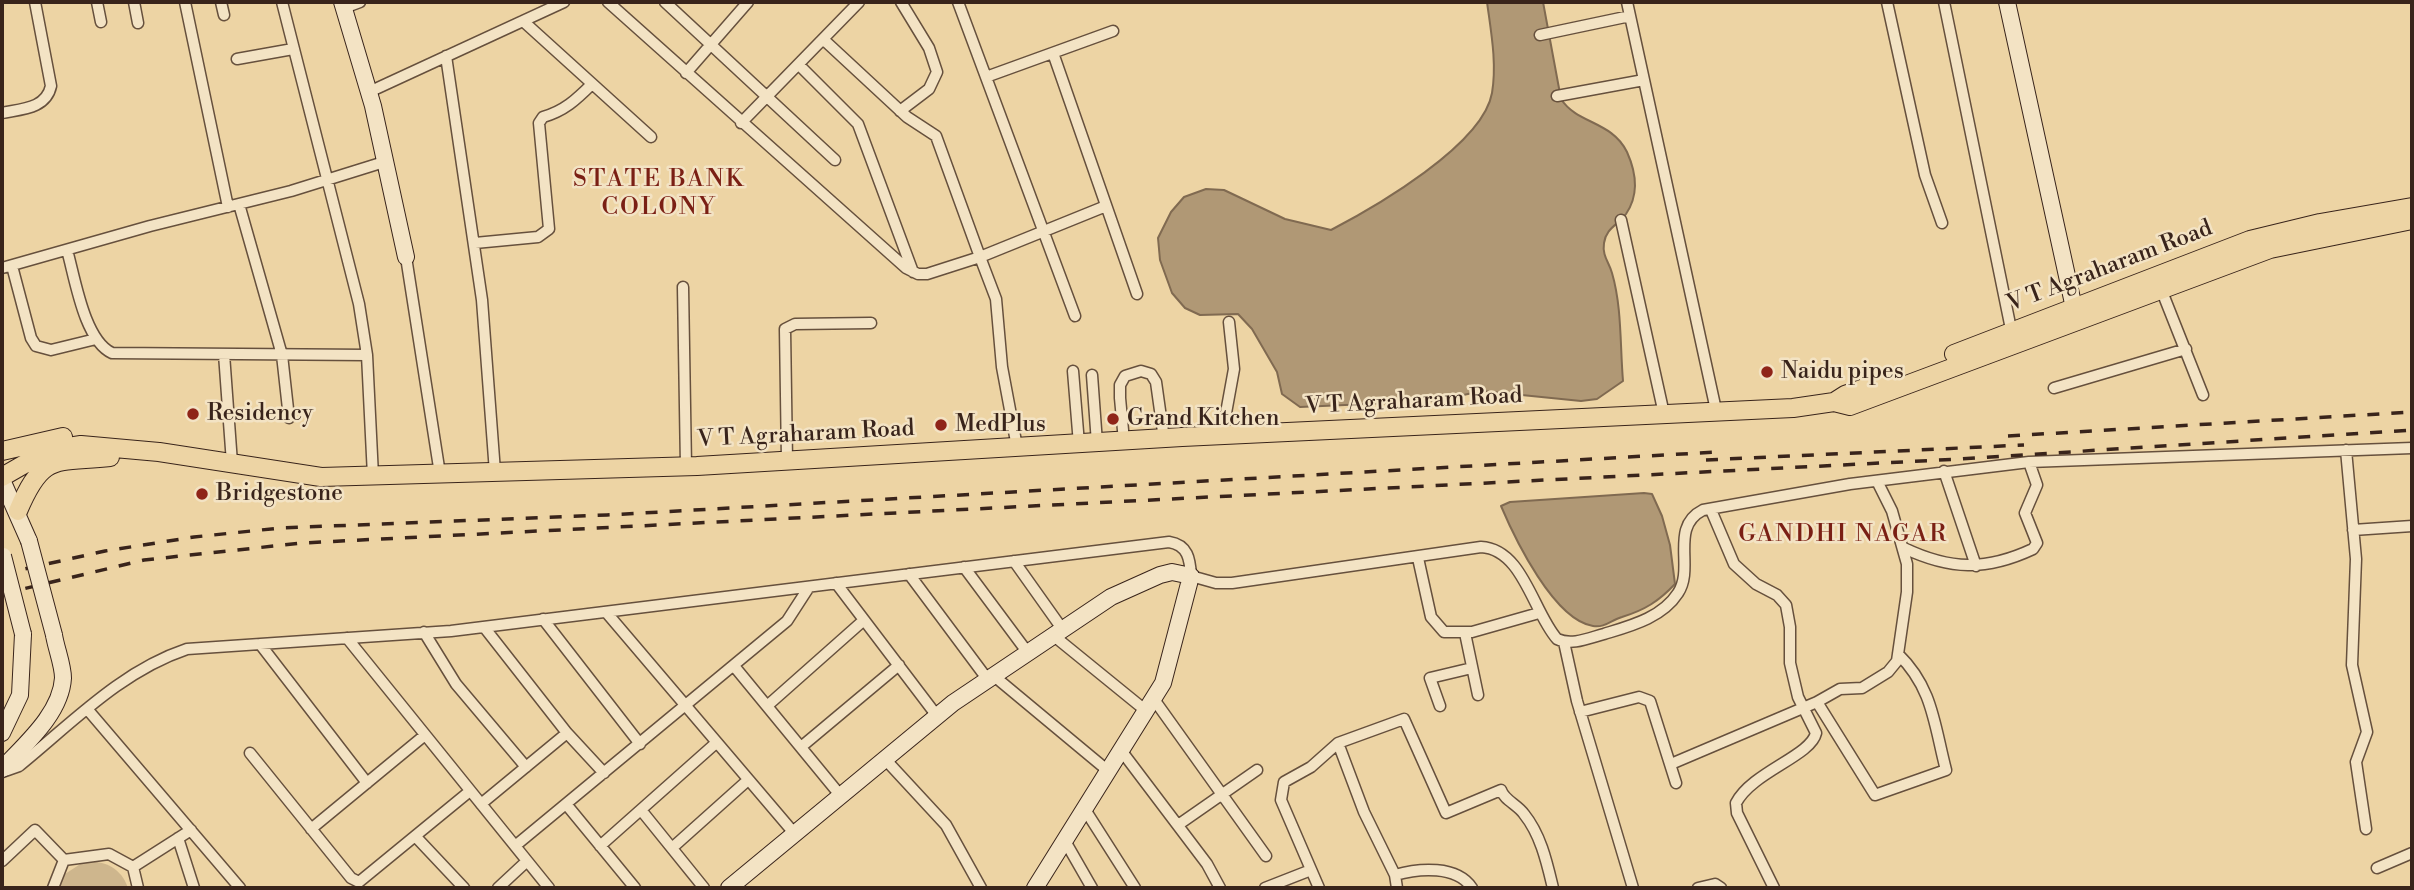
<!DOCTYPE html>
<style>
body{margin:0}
#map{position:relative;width:2414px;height:890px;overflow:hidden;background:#edd4a4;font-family:"Libre Bodoni",serif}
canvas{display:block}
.frame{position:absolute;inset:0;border:4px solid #39241b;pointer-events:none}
</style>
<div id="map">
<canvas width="2414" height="890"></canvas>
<div class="frame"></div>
</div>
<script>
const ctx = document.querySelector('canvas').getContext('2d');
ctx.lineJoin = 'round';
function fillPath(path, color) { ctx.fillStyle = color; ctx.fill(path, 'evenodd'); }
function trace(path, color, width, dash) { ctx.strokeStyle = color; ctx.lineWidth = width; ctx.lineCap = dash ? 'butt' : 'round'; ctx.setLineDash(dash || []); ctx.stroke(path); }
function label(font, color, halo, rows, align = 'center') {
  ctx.font = font + ' "Libre Bodoni",serif'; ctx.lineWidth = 5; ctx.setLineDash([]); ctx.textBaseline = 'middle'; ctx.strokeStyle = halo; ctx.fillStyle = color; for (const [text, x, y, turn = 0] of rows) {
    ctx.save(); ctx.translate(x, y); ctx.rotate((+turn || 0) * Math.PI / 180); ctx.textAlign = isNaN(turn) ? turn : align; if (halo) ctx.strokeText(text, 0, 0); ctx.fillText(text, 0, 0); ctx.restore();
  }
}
fillPath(new Path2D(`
 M85,861C106,861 121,868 128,888H58L65,874Z`), '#ceb68d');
const water = new Path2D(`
 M1487,2H1543L1561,99C1577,124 1612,121 1627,152C1636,172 1639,195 1626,214C1618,225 1606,228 1604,243C1602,256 1609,262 1612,273C1622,307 1620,346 1623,381L1597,399L1581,401L1482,391L1435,401L1300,407L1282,394L1277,372L1252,329L1238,314L1200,315L1185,308L1172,293L1160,260L1158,238L1171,212L1184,197L1206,189L1224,190L1285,219L1331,230C1375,207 1483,145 1492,93C1497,63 1491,32 1487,2Z
 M1644,493L1652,494L1662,516L1670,545L1675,584C1659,601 1645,610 1622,617C1611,620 1605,628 1593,626C1554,620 1515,539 1501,506L1510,502Z`);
fillPath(water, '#b09875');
trace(water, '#806a51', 2);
const street = new Path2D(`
 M97,2L101,22
 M134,2L138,23
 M185,2L228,207
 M221,2L224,15
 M282,2L359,304L367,355L373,476
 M608,2L906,268L918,274H927L980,257L996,299L1002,367L1017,447
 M665,2L835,160
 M958,2L1075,316
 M1627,2L1716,410
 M1887,2L1925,175L1942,223
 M1944,2L2012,334
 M344,8L360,2
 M523,21L651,137
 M1540,35L1630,16
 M824,40L907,117L936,136L980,257L1106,206
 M1053,53L1137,294
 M446,56L482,300L495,472
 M237,59L293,49
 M799,65L858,124L913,272
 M686,73L748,2
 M986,77L1113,31
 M369,92L564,2
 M1557,96L1644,80
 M900,111L929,89L937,72L929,48L901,2
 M2,113C21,109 46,109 51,86L35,2
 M741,123L859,2
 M239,204L282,355L289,418
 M1621,220L1664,414
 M475,243L538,237L549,229L539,123L543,117C564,111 576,100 592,84
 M67,250C75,278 84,340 112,353L367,355
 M406,257L440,474
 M12,266L31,338L36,346L51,350L96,339
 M2,268L150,226L291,191L384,162
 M683,287L686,467
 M2161,289L2203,395
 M224,354L232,463
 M1073,371L1079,444
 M1092,375L1097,443
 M2054,388L2186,349
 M1222,435L1234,369L1229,322
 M1124,441L1120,398V385L1125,376L1141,371L1151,374L1156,382L1164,439
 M2346,450L2356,559L2352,665L2367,732L2356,762L2366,829
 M787,461L785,329L795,324L871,323
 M1944,471L1976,566
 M1711,510L1734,564L1756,584L1777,595L1786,605L1790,627V663L1798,697L1816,733C1811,756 1752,772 1736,803L1737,813L1774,888
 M2353,530L2412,526
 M1904,548C1950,570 1986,571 2033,549L2037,543L2025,513L2037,485L2029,462
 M1418,558L1431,617L1444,632H1472L1539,613
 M1014,561L1063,630
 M964,567L1028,653
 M909,574L988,680
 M836,583L937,716
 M606,612L794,833
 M543,619L640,744
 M484,627L567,733L604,773
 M424,632L456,684L526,767
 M1465,633L1478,695
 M1054,636L1145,710
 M347,638L549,888
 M1564,642L1577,701L1633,888
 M260,644L367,783
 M734,666L840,795
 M994,676L1107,770
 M1153,698L1266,856
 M1817,702L1840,689L1862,688L1888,672L1897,661L1907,592V564L1892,511L1877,481
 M767,706L864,620
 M1440,706L1430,678L1472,668
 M88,710L240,888
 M1580,712L1639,697L1650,701L1676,783
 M1338,743L1364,812L1395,875L1397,888
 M801,747L899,665
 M1120,749L1207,864L1220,888
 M250,753L351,878L359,882L470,791
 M884,758L946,825L981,888
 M1671,764L1817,702L1875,795L1946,770C1934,724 1933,688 1898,654
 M2,772L19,766C72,723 121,671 187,649L451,631L1169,542C1188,545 1190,559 1191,576L1216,583H1232L1481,547C1523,549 1533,612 1557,639C1572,646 1589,638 1604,634C1630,626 1662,618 1678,593C1695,568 1669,527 1703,510L1850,484L2029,462L2412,448
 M481,804L567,733
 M566,804L635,888
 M1084,808L1135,888
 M641,810L704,888
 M1178,825L1257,770
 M311,829L425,735
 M416,837L464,888
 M178,838L194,888
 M1065,841L1092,888
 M515,846L787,621L809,587
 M600,846L716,743
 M672,848L748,780
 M2,861L35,830L64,860
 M133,867L191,830
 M133,867L138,888
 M2377,868L2412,853
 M1395,875C1419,868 1457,865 1472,888
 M53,888L64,860L109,854L133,867
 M498,888L527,861
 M1265,888L1311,870
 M1319,888L1281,800L1284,782L1311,767L1338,743L1404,719L1446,813L1501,790C1504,800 1518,805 1524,814C1541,835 1547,863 1553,888
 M1698,888L1715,884L1721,888`);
const secondary = new Path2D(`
 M342,2L373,106L406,257
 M2007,2L2076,317
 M2,480L29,541
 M2,733L20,695L23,634
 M2,769C24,745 61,714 63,678C63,665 56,648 54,635
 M729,888L953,703L1111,597L1160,575L1172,572L1191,576L1163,683L1035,888`);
const primary = new Path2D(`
 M1954,354L2250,240L2320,223L2412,207
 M1834,402L1845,395L1892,378
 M2,451L63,437
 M2,477L49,450L81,445L159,452L321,477L697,466L1182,437L1793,408L1834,402L1850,406L2270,249L2412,220
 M18,511C43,452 55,463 110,457`);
trace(street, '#66503d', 13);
trace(secondary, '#39241b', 18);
trace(primary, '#39241b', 20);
trace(street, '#f3e3c4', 10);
trace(secondary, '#f3e3c4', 16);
trace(primary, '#edd4a4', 18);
trace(new Path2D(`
 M2008,436L2412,412
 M1706,460L2024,445
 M2,574L105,551L194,537L280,528L607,515L1717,452
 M2,594L144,560L302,543L1960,459L2412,430`), '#39241b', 3.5, [12, 12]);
const secondaryBridge = new Path2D(`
 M29,541L54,635
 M3,556L23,634`);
trace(secondaryBridge, '#39241b', 18, []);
trace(secondaryBridge, '#f3e3c4', 16);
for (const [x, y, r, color] of [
 [1767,372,7,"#8f2418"],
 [193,414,7,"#8f2418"],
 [1113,419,7,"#8f2418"],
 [941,425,7,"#8f2418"],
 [202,494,7,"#8f2418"]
]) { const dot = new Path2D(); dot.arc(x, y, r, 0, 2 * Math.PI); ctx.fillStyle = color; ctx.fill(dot); trace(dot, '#f3e3c4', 2.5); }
label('23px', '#39241b', '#f3e3c4', [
 ["V T Agraharam Road",2110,267,-21],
 ["V T Agraharam Road",1414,402,-3],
 ["V T Agraharam Road",806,435,-3]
]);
label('23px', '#39241b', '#f3e3c4', [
 ["Naidu pipes",1781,372],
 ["Residency",207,414],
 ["Grand Kitchen",1127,419],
 ["MedPlus",955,425],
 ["Bridgestone",216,494]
], 'left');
ctx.letterSpacing = '2px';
label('24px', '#7a1f14', '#f3e3c4', [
 ["STATE BANK",659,180],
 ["COLONY",659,208],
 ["GANDHI NAGAR",1843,535]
]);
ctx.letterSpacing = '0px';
</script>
